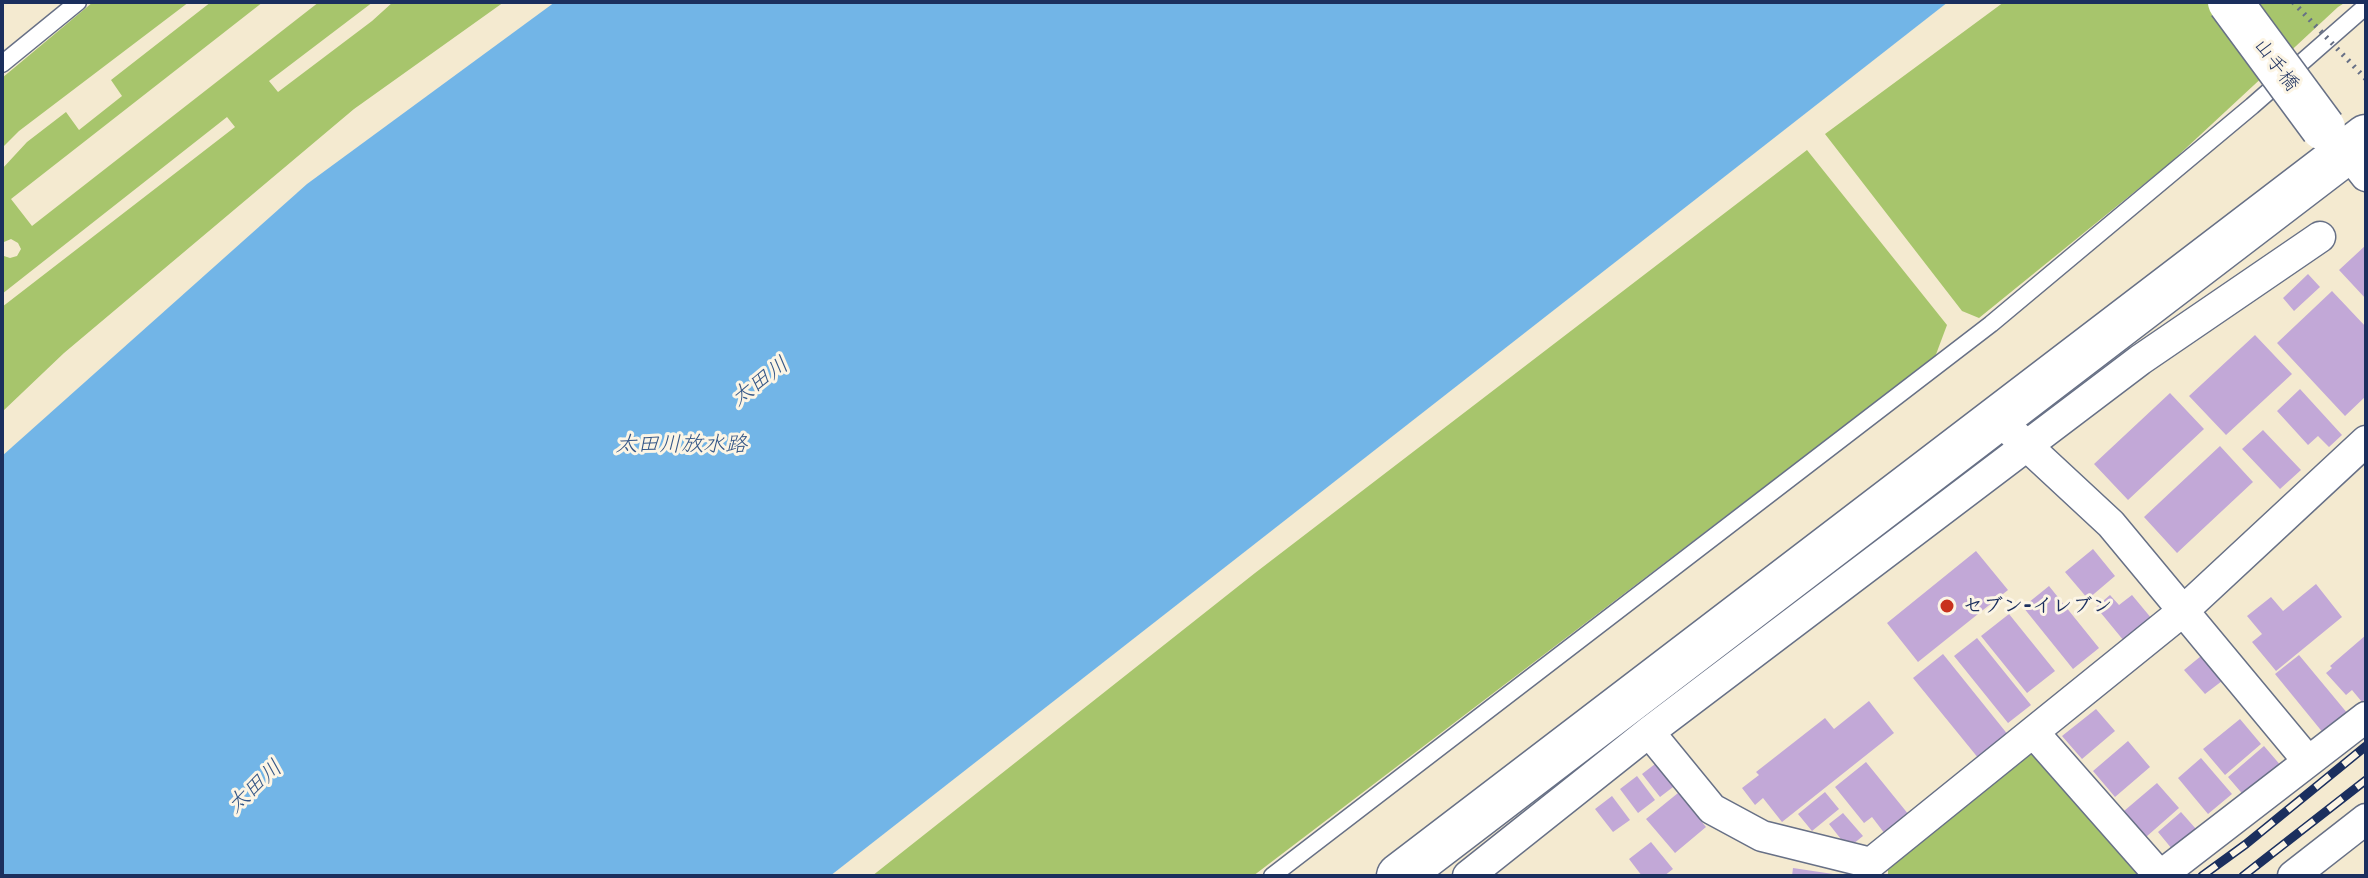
<!DOCTYPE html>
<meta charset="utf-8">
<style>
body{margin:0}
#map{position:relative;width:2368px;height:878px;overflow:hidden;background:#f4ead0;font-family:"Playpen Sans",sans-serif}
canvas{display:block}
.frame{position:absolute;inset:0;border:4px solid #1b2f5e;pointer-events:none}
</style>
<div id="map">
<canvas width="2368" height="878"></canvas>
<div class="frame"></div>
</div>
<script>
const ctx = document.querySelector('canvas').getContext('2d');
ctx.lineJoin = 'round';
function fillPath(path, color) { ctx.fillStyle = color; ctx.fill(path, 'evenodd'); }
function trace(path, color, width, dash) { ctx.strokeStyle = color; ctx.lineWidth = width; ctx.lineCap = dash ? 'butt' : 'round'; ctx.setLineDash(dash || []); ctx.stroke(path); }
function label(font, color, halo, rows, align = 'center') {
  ctx.font = font + ' "Playpen Sans","Klee One",sans-serif'; ctx.lineWidth = 6; ctx.setLineDash([]); ctx.textBaseline = 'middle'; ctx.strokeStyle = halo; ctx.fillStyle = color; for (const [text, x, y, turn = 0] of rows) {
    ctx.save(); ctx.translate(x, y); ctx.rotate((+turn || 0) * Math.PI / 180); ctx.textAlign = isNaN(turn) ? turn : align; if (halo) ctx.strokeText(text, 0, 0); ctx.fillText(text, 0, 0); ctx.restore();
  }
}
fillPath(new Path2D(`
 M93,2H189L19,131L2,148V78Z
 M211,2H263L11,199L32,226L319,2H373L269,81L278,92L372,21L393,2H504L354,109L64,353L2,412V307L235,127L227,117L2,294V252L4,256L10,258L17,256L21,249L18,243L11,239L4,242L2,246V169L27,142L66,112L79,130L122,96L111,80Z
 M2004,2H2346L2338,7L2170,163L1979,318L1962,311L1825,134Z
 M1807,150L1947,325L1935,357L1253,876H872L1255,573Z
 M2026,753L2043,754L2146,876H1888V868Z`), '#a7c56c');
fillPath(new Path2D(`
 M555,2H1948L830,876H2V456L307,184Z`), '#72b5e7');
fillPath(new Path2D(`
 M2366,245V299L2339,270Z
 M2308,274L2320,287L2294,311L2283,298Z
 M2332,291L2366,327V396L2345,416L2277,343Z
 M2255,335L2292,374L2226,435L2189,396Z
 M2300,389L2342,435L2329,447L2318,436L2308,445L2277,411Z
 M2170,393L2204,429L2128,500L2094,464Z
 M2263,430L2301,470L2280,489L2242,449Z
 M2220,446L2253,482L2177,553L2144,517Z
 M2093,549L2115,576L2088,599L2065,572Z
 M1976,551L2008,590L1918,662L1887,623Z
 M2316,584L2342,617L2276,671L2252,642L2262,634L2247,616L2271,597L2283,611Z
 M2049,586L2099,648L2073,669L2023,607Z
 M2110,595L2119,605L2132,595L2152,619L2124,641L2096,607Z
 M2009,614L2055,671L2027,693L1981,636Z
 M2366,635V698L2362,702L2352,690L2346,695L2326,673L2332,668L2330,666Z
 M1977,638L2031,705L2008,723L1954,656Z
 M1943,654L2009,736L1979,759L1913,678Z
 M2299,655L2348,714L2324,734L2275,674Z
 M2201,656L2222,681L2205,694L2184,670Z
 M1869,701L1894,733L1782,822L1763,798L1755,805L1742,788L1759,775L1756,772L1825,718L1834,729Z
 M2096,709L2115,731L2082,759L2062,736Z
 M2240,719L2261,744L2225,775L2203,749Z
 M2128,741L2150,767L2115,797L2093,771Z
 M2264,746L2282,767L2246,798L2228,777Z
 M2201,758L2232,794L2208,814L2178,778Z
 M1659,761L1677,784L1660,797L1642,774Z
 M1866,762L1909,815L1885,834L1872,817L1864,823L1835,787Z
 M1637,776L1655,800L1638,813L1620,789Z
 M2157,783L2179,808L2146,837L2124,811Z
 M1825,792L1839,809L1812,831L1798,814Z
 M1678,793L1706,827L1675,853L1646,819Z
 M1612,796L1630,820L1613,832L1595,809Z
 M2181,812L2196,829L2172,849L2158,832Z
 M1843,813L1863,836L1848,848L1829,824Z
 M1651,842L1673,869L1664,876H1642L1629,859Z
 M1793,868L1833,874V876H1792Z`), '#c2a8d7');
const lane = new Path2D(`
 M2,64L78,2
 M1272,876L1991,324L2252,106L2366,6`);
const street = new Path2D(`
 M2348,153L2366,176
 M2013,433L2111,524L2308,761
 M1649,732L1712,809L1762,836L1871,863L2183,611L2366,441
 M2034,733L2160,876L2366,717
 M1468,876L1649,732L2140,360L2320,237
 M2293,876L2366,819`);
const secondary = new Path2D(`
 M1399,876L2366,137`);
trace(lane, '#677086', 19);
trace(street, '#677086', 33);
trace(secondary, '#677086', 47);
trace(lane, '#fff', 16);
trace(street, '#fff', 30);
trace(secondary, '#fff', 44);
const rail = new Path2D(`
 M2202,876L2246,844L2366,746
 M2243,876L2366,780`);
trace(rail, '#1b2f5e', 9);
trace(rail, '#fcf5e5', 6, [18]);
const secondaryBridge = new Path2D(`
 M2230,2L2323,128`);
trace(secondaryBridge, '#677086', 47, []);
trace(new Path2D(`
 M2293,2L2366,79`), '#677086', 5, [2, 6]);
trace(secondaryBridge, '#fff', 44);
for (const [x, y, r, color] of [
 [1947,606,8,"#c8321e"]
]) { const dot = new Path2D(); dot.arc(x, y, r, 0, 2 * Math.PI); ctx.fillStyle = color; ctx.fill(dot); trace(dot, '#fcf5e5', 3); }
label('20px', '#1b2f5e', '#fcf5e5', [
 ["山手橋",2276,65,53]
]);
label('bold 20px', '#1b2f5e', '#fcf5e5', [
 ["セブン-イレブン",1963,606]
], 'left');
label('italic 22px', '#355787', '#fcf5e5', [
 ["太田川",760,382,-37],
 ["太田川放水路",681,445],
 ["太田川",255,787,-43]
]);
</script>
